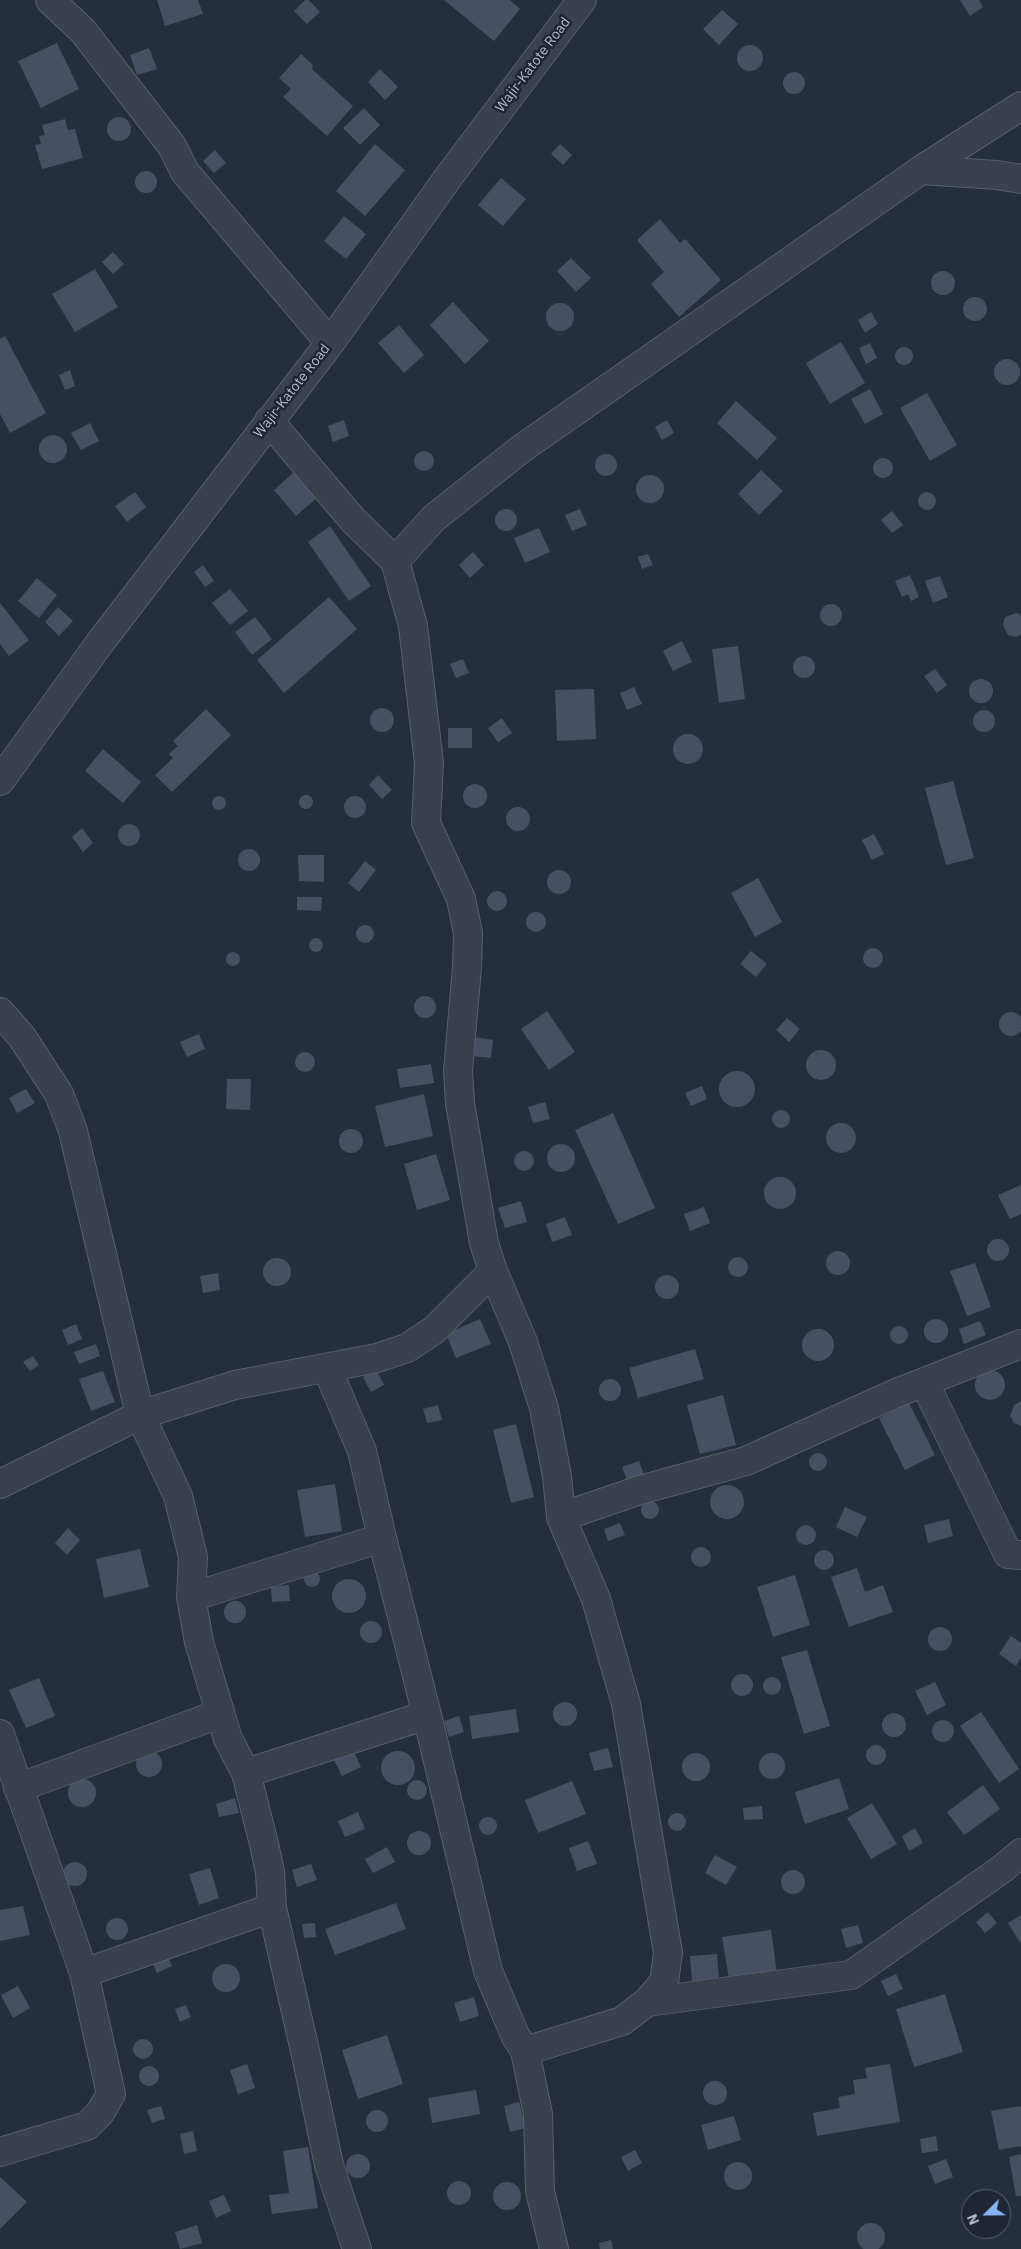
<!DOCTYPE html>
<style>
body{margin:0}
#map{position:relative;width:1021px;height:2249px;overflow:hidden;background:#242f3e;font-family:"IBM Plex Sans",sans-serif}
canvas{display:block}
.north{position:absolute;left:961px;top:2189px;width:50px;height:50px;box-sizing:border-box;background:#1d2633;border:1px solid #59626f;border-radius:50%;rotate:247deg;font-size:14px;font-weight:700;line-height:20px;text-align:center;color:#b4bcc9}
.north::after{content:'';display:block;margin:auto;width:18px;height:22px;background:#8ab4f8;clip-path:polygon(50% 0,100% 100%,50% 72%,0 100%)}
</style>
<div id="map">
<canvas width="1021" height="2249"></canvas>
<div class="north">N</div>
</div>
<script>
const ctx = document.querySelector('canvas').getContext('2d');
ctx.lineJoin = 'round';
function fillPath(path, color) { ctx.fillStyle = color; ctx.fill(path, 'evenodd'); }
function trace(path, color, width, dash) { ctx.strokeStyle = color; ctx.lineWidth = width; ctx.lineCap = dash ? 'butt' : 'round'; ctx.setLineDash(dash || []); ctx.stroke(path); }
function label(font, color, halo, rows, align = 'center') {
  ctx.font = font + ' "IBM Plex Sans",sans-serif'; ctx.lineWidth = 5; ctx.setLineDash([]); ctx.textBaseline = 'middle'; ctx.strokeStyle = halo; ctx.fillStyle = color; for (const [text, x, y, turn = 0] of rows) {
    ctx.save(); ctx.translate(x, y); ctx.rotate((+turn || 0) * Math.PI / 180); ctx.textAlign = isNaN(turn) ? turn : align; if (halo) ctx.strokeText(text, 0, 0); ctx.fillText(text, 0, 0); ctx.restore();
  }
}
fillPath(new Path2D(`
 M157,0H198L203,14L165,26Z
 M305,0H309L320,12L307,24L294,11Z
 M444,0H510L520,9L494,41Z
 M960,0H979L983,7L970,16Z
 M722,10L738,24L719,45L703,29Z
 M57,43L79,89L41,108L18,61Z
 M737 58a13 13 0 1 1 26 0a13 13 0 1 1-26 0Z
 M149,48L157,69L137,75L130,55Z
 M301,54L313,65L312,69L353,106L327,136L283,97L291,89L279,78Z
 M380,69L398,87L385,100L368,82Z
 M783 83a11 11 0 1 1 22 0a11 11 0 1 1-22 0Z
 M364,108L380,125L360,145L343,128Z
 M107 129a12 12 0 1 1 24 0a12 12 0 1 1-24 0Z
 M65,119L68,130L75,129L83,158L42,169L35,145L41,144L39,136L45,135L42,125Z
 M375,144L405,170L365,216L336,191Z
 M560,144L572,155L563,165L551,154Z
 M215,150L226,163L214,173L203,161Z
 M135 182a11 11 0 1 1 22 0a11 11 0 1 1-22 0Z
 M501,178L526,199L503,226L478,205Z
 M344,216L366,234L346,259L324,241Z
 M660,219L680,243L685,239L721,280L679,317L651,284L664,272L637,240Z
 M113,252L124,264L113,274L102,262Z
 M571,258L591,278L576,292L557,271Z
 M95,269L118,307L75,332L52,294Z
 M931 283a12 12 0 1 1 24 0a12 12 0 1 1-24 0Z
 M963 309a12 12 0 1 1 24 0a12 12 0 1 1-24 0Z
 M453,302L489,341L465,364L430,325Z
 M546 317a14 14 0 1 1 28 0a14 14 0 1 1-28 0Z
 M871,312L878,324L865,333L858,320Z
 M399,325L424,355L404,373L378,343Z
 M5,336L46,413L10,433L0,414V339Z
 M841,342L865,383L830,404L806,363Z
 M870,343L877,358L866,364L859,348Z
 M895 356a9 9 0 1 1 18 0a9 9 0 1 1-18 0Z
 M994 372a13 13 0 1 1 26 0a13 13 0 1 1-26 0Z
 M70,370L75,386L65,390L59,375Z
 M870,389L883,414L865,424L851,399Z
 M927,393L957,445L930,461L900,408Z
 M736,401L777,438L757,460L717,423Z
 M344,420L349,436L333,442L328,426Z
 M667,420L674,433L662,440L655,427Z
 M90,423L99,441L81,450L71,433Z
 M39 449a14 14 0 1 1 28 0a14 14 0 1 1-28 0Z
 M414 461a10 10 0 1 1 20 0a10 10 0 1 1-20 0Z
 M595 465a11 11 0 1 1 22 0a11 11 0 1 1-22 0Z
 M873 468a10 10 0 1 1 20 0a10 10 0 1 1-20 0Z
 M761,470L783,491L759,515L738,494Z
 M294,472L317,498L296,516L274,490Z
 M636 489a14 14 0 1 1 28 0a14 14 0 1 1-28 0Z
 M135,492L146,507L127,522L115,506Z
 M918 501a9 9 0 1 1 18 0a9 9 0 1 1-18 0Z
 M495 520a11 11 0 1 1 22 0a11 11 0 1 1-22 0Z
 M580,509L587,525L572,531L565,515Z
 M892,511L903,525L892,533L881,520Z
 M330,526L371,586L349,601L308,542Z
 M539,528L550,552L525,563L514,538Z
 M473,552L484,565L470,578L459,565Z
 M648,554L653,565L642,569L638,557Z
 M203,565L214,581L205,587L194,572Z
 M910,575L919,597L911,601L908,594L902,597L895,581Z
 M940,576L948,597L933,603L925,581Z
 M37,578L57,595L39,618L18,601Z
 M230,589L248,611L230,625L212,603Z
 M329,597L357,629L284,693L257,660Z
 M0,603L29,640L9,656L0,644Z
 M820 615a11 11 0 1 1 22 0a11 11 0 1 1-22 0Z
 M58,607L73,621L59,636L45,622Z
 M1017,613L1021,615V635L1015,637L1008,635L1003,625L1005,617Z
 M255,617L272,639L252,655L235,632Z
 M682,641L692,662L673,671L663,651Z
 M738,646L745,699L719,703L712,649Z
 M793 667a11 11 0 1 1 22 0a11 11 0 1 1-22 0Z
 M463,659L469,673L456,678L450,664Z
 M935,669L947,685L937,693L924,676Z
 M969 691a12 12 0 1 1 24 0a12 12 0 1 1-24 0Z
 M634,687L642,704L627,710L620,693Z
 M594,689L596,739L557,741L555,690Z
 M370 720a12 12 0 1 1 24 0a12 12 0 1 1-24 0Z
 M206,709L231,735L172,792L155,775L173,758L169,754L178,746L173,741Z
 M973 721a11 11 0 1 1 22 0a11 11 0 1 1-22 0Z
 M502,718L512,733L498,742L488,728Z
 M448,728H472V748H448Z
 M673 749a15 15 0 1 1 30 0a15 15 0 1 1-30 0Z
 M103,749L141,782L123,803L85,771Z
 M378,775L392,790L382,799L369,785Z
 M953,781L974,858L946,865L925,788Z
 M463 796a12 12 0 1 1 24 0a12 12 0 1 1-24 0Z
 M299 802a7 7 0 1 1 14 0a7 7 0 1 1-14 0Z
 M212 803a7 7 0 1 1 14 0a7 7 0 1 1-14 0Z
 M344 807a11 11 0 1 1 22 0a11 11 0 1 1-22 0Z
 M506 819a12 12 0 1 1 24 0a12 12 0 1 1-24 0Z
 M118 835a11 11 0 1 1 22 0a11 11 0 1 1-22 0Z
 M82,828L93,843L83,852L72,837Z
 M874,834L884,854L872,860L862,840Z
 M238 860a11 11 0 1 1 22 0a11 11 0 1 1-22 0Z
 M298,855H324V882L299,881Z
 M365,861L376,870L359,892L348,883Z
 M547 882a12 12 0 1 1 24 0a12 12 0 1 1-24 0Z
 M758,878L782,922L755,937L731,893Z
 M487 901a10 10 0 1 1 20 0a10 10 0 1 1-20 0Z
 M297,897H322L321,911L297,910Z
 M526 922a10 10 0 1 1 20 0a10 10 0 1 1-20 0Z
 M356 934a9 9 0 1 1 18 0a9 9 0 1 1-18 0Z
 M309 945a7 7 0 1 1 14 0a7 7 0 1 1-14 0Z
 M863 958a10 10 0 1 1 20 0a10 10 0 1 1-20 0Z
 M751,951L767,964L756,977L740,964Z
 M226 959a7 7 0 1 1 14 0a7 7 0 1 1-14 0Z
 M414 1007a11 11 0 1 1 22 0a11 11 0 1 1-22 0Z
 M547,1011L575,1052L549,1070L521,1029Z
 M999 1024a12 12 0 1 1 24 0a12 12 0 1 1-24 0Z
 M787,1018L800,1029L789,1042L776,1030Z
 M199,1034L205,1049L187,1057L180,1042Z
 M474,1037L493,1040L491,1058L472,1056Z
 M806 1065a15 15 0 1 1 30 0a15 15 0 1 1-30 0Z
 M295 1062a10 10 0 1 1 20 0a10 10 0 1 1-20 0Z
 M431,1064L434,1083L400,1088L397,1069Z
 M719 1089a18 18 0 1 1 36 0a18 18 0 1 1-36 0Z
 M227,1079H251L250,1110L226,1109Z
 M702,1086L707,1099L691,1106L685,1093Z
 M26,1089L35,1103L17,1113L9,1098Z
 M424,1094L433,1136L385,1147L375,1106Z
 M545,1102L550,1119L533,1123L528,1107Z
 M772 1119a9 9 0 1 1 18 0a9 9 0 1 1-18 0Z
 M613,1113L655,1208L618,1224L575,1130Z
 M826 1138a15 15 0 1 1 30 0a15 15 0 1 1-30 0Z
 M339 1141a12 12 0 1 1 24 0a12 12 0 1 1-24 0Z
 M547 1158a14 14 0 1 1 28 0a14 14 0 1 1-28 0Z
 M514 1161a10 10 0 1 1 20 0a10 10 0 1 1-20 0Z
 M436,1154L450,1200L417,1210L404,1164Z
 M764 1193a16 16 0 1 1 32 0a16 16 0 1 1-32 0Z
 M1021,1185V1214L1010,1219L998,1195Z
 M521,1201L527,1222L505,1228L498,1208Z
 M704,1207L710,1223L690,1231L684,1214Z
 M565,1217L572,1235L552,1242L546,1224Z
 M987 1250a11 11 0 1 1 22 0a11 11 0 1 1-22 0Z
 M826 1263a12 12 0 1 1 24 0a12 12 0 1 1-24 0Z
 M728 1267a10 10 0 1 1 20 0a10 10 0 1 1-20 0Z
 M263 1272a14 14 0 1 1 28 0a14 14 0 1 1-28 0Z
 M975,1263L991,1307L967,1316L950,1271Z
 M218,1273L220,1290L203,1293L200,1276Z
 M655 1287a12 12 0 1 1 24 0a12 12 0 1 1-24 0Z
 M924 1331a12 12 0 1 1 24 0a12 12 0 1 1-24 0Z
 M480,1319L491,1344L456,1358L446,1334Z
 M980,1321L986,1335L964,1344L959,1329Z
 M76,1324L82,1339L68,1345L62,1330Z
 M890 1335a9 9 0 1 1 18 0a9 9 0 1 1-18 0Z
 M802 1345a16 16 0 1 1 32 0a16 16 0 1 1-32 0Z
 M96,1344L100,1356L79,1364L74,1352Z
 M695,1349L704,1379L638,1398L629,1368Z
 M33,1356L39,1365L30,1371L23,1362Z
 M376,1369L384,1385L371,1392L363,1377Z
 M975 1385a15 15 0 1 1 30 0a15 15 0 1 1-30 0Z
 M103,1371L115,1402L91,1411L79,1379Z
 M599 1390a11 11 0 1 1 22 0a11 11 0 1 1-22 0Z
 M723,1395L736,1445L700,1454L687,1405Z
 M1021,1401V1426L1014,1423L1010,1416L1014,1405Z
 M909,1403L935,1455L905,1470L879,1418Z
 M438,1405L442,1420L427,1423L423,1409Z
 M516,1424L534,1497L511,1503L493,1430Z
 M809 1462a9 9 0 1 1 18 0a9 9 0 1 1-18 0Z
 M639,1461L644,1475L627,1480L622,1467Z
 M335,1484L342,1531L305,1537L297,1490Z
 M710 1502a17 17 0 1 1 34 0a17 17 0 1 1-34 0Z
 M641 1510a9 9 0 1 1 18 0a9 9 0 1 1-18 0Z
 M845,1507L867,1517L857,1537L836,1527Z
 M949,1519L953,1536L928,1543L924,1525Z
 M620,1523L625,1535L608,1541L604,1529Z
 M796 1535a10 10 0 1 1 20 0a10 10 0 1 1-20 0Z
 M68,1528L80,1540L67,1555L55,1543Z
 M691 1557a10 10 0 1 1 20 0a10 10 0 1 1-20 0Z
 M140,1549L149,1587L104,1598L96,1559Z
 M814 1560a10 10 0 1 1 20 0a10 10 0 1 1-20 0Z
 M857,1568L865,1592L883,1585L893,1612L849,1627L831,1577Z
 M304 1579a8 8 0 1 1 16 0a8 8 0 1 1-16 0Z
 M795,1575L810,1625L773,1637L757,1587Z
 M332 1596a17 17 0 1 1 34 0a17 17 0 1 1-34 0Z
 M289,1585L290,1601L272,1602L271,1587Z
 M224 1612a11 11 0 1 1 22 0a11 11 0 1 1-22 0Z
 M360 1632a11 11 0 1 1 22 0a11 11 0 1 1-22 0Z
 M928 1639a12 12 0 1 1 24 0a12 12 0 1 1-24 0Z
 M1011,1636L1021,1643V1658L1016,1666L999,1654Z
 M807,1650L830,1726L804,1734L781,1657Z
 M731 1685a11 11 0 1 1 22 0a11 11 0 1 1-22 0Z
 M763 1686a9 9 0 1 1 18 0a9 9 0 1 1-18 0Z
 M39,1678L55,1716L26,1728L9,1690Z
 M935,1682L946,1705L927,1715L915,1691Z
 M553 1714a12 12 0 1 1 24 0a12 12 0 1 1-24 0Z
 M516,1709L519,1732L472,1739L469,1716Z
 M981,1712L1019,1769L999,1783L960,1726Z
 M882 1725a12 12 0 1 1 24 0a12 12 0 1 1-24 0Z
 M459,1716L464,1732L449,1737L444,1721Z
 M932 1731a11 11 0 1 1 22 0a11 11 0 1 1-22 0Z
 M866 1755a10 10 0 1 1 20 0a10 10 0 1 1-20 0Z
 M608,1748L613,1767L594,1771L589,1753Z
 M353,1750L361,1767L342,1776L334,1760Z
 M381 1768a17 17 0 1 1 34 0a17 17 0 1 1-34 0Z
 M136 1764a13 13 0 1 1 26 0a13 13 0 1 1-26 0Z
 M759 1766a13 13 0 1 1 26 0a13 13 0 1 1-26 0Z
 M682 1767a14 14 0 1 1 28 0a14 14 0 1 1-28 0Z
 M839,1778L849,1809L805,1824L795,1792Z
 M68 1793a14 14 0 1 1 28 0a14 14 0 1 1-28 0Z
 M407 1790a10 10 0 1 1 20 0a10 10 0 1 1-20 0Z
 M572,1781L586,1814L538,1833L525,1800Z
 M983,1785L1000,1809L964,1835L947,1812Z
 M235,1798L239,1813L219,1817L216,1804Z
 M872,1803L897,1844L871,1859L847,1818Z
 M762,1806L763,1819L744,1820L743,1808Z
 M358,1812L365,1829L345,1837L338,1821Z
 M668 1822a9 9 0 1 1 18 0a9 9 0 1 1-18 0Z
 M479 1826a9 9 0 1 1 18 0a9 9 0 1 1-18 0Z
 M915,1828L923,1843L909,1851L902,1836Z
 M407 1843a12 12 0 1 1 24 0a12 12 0 1 1-24 0Z
 M588,1841L597,1864L577,1871L569,1848Z
 M387,1847L395,1862L373,1873L365,1859Z
 M715,1855L737,1867L726,1885L705,1873Z
 M63 1874a12 12 0 1 1 24 0a12 12 0 1 1-24 0Z
 M311,1864L317,1880L297,1887L292,1870Z
 M210,1868L219,1898L199,1905L189,1874Z
 M781 1882a12 12 0 1 1 24 0a12 12 0 1 1-24 0Z
 M396,1903L406,1929L335,1955L325,1929Z
 M23,1906L30,1935L0,1941V1910Z
 M988,1912L997,1923L985,1933L976,1922Z
 M1021,1915V1944L1008,1923Z
 M106 1929a11 11 0 1 1 22 0a11 11 0 1 1-22 0Z
 M315,1923L316,1937L304,1938L302,1924Z
 M858,1925L863,1943L846,1948L841,1929Z
 M771,1930L777,1973L729,1979L722,1937Z
 M165,1951L172,1966L157,1973L150,1957Z
 M717,1954L719,1981L692,1983L690,1956Z
 M212 1978a14 14 0 1 1 28 0a14 14 0 1 1-28 0Z
 M896,1974L903,1989L888,1996L881,1981Z
 M18,1986L30,2008L13,2018L1,1995Z
 M945,1994L963,2052L914,2067L896,2009Z
 M474,1997L479,2016L460,2022L454,2003Z
 M186,2005L191,2017L180,2022L175,2009Z
 M387,2035L403,2084L358,2099L342,2050Z
 M133 2049a10 10 0 1 1 20 0a10 10 0 1 1-20 0Z
 M247,2064L255,2088L238,2094L230,2070Z
 M890,2064L900,2122L817,2136L813,2113L840,2108L838,2097L855,2094L853,2080L867,2078L865,2068Z
 M139 2076a10 10 0 1 1 20 0a10 10 0 1 1-20 0Z
 M703 2093a12 12 0 1 1 24 0a12 12 0 1 1-24 0Z
 M476,2090L480,2114L432,2123L428,2098Z
 M519,2102L526,2128L510,2132L504,2106Z
 M161,2106L165,2119L152,2123L147,2110Z
 M1021,2106V2146L999,2150L991,2111Z
 M366 2121a11 11 0 1 1 22 0a11 11 0 1 1-22 0Z
 M734,2116L741,2140L708,2150L701,2125Z
 M193,2131L197,2151L184,2154L180,2134Z
 M936,2136L938,2151L922,2153L920,2139Z
 M308,2147L318,2208L272,2214L269,2195L289,2193L283,2151Z
 M635,2150L642,2163L628,2171L621,2157Z
 M1021,2154V2196H1016L1009,2157Z
 M346 2166a12 12 0 1 1 24 0a12 12 0 1 1-24 0Z
 M946,2159L953,2177L935,2184L928,2166Z
 M724 2176a14 14 0 1 1 28 0a14 14 0 1 1-28 0Z
 M0,2177L27,2202L0,2229Z
 M447 2193a12 12 0 1 1 24 0a12 12 0 1 1-24 0Z
 M493 2196a14 14 0 1 1 28 0a14 14 0 1 1-28 0Z
 M224,2195L231,2211L216,2218L209,2201Z
 M857 2237a14 14 0 1 1 28 0a14 14 0 1 1-28 0Z
 M197,2225L202,2243L180,2249L175,2232Z
 M611,2240L613,2249H600L599,2243Z`), '#455162');
const minor = new Path2D(`
 M50,0L83,31L172,146L185,172L330,343
 M921,170L997,175L1021,179
 M269,421L353,520L395,561L434,518L521,449L921,170L1021,106
 M395,561L413,626L429,763L426,823L461,899L468,933L467,967L458,1071L460,1103L484,1243L493,1271L523,1342L544,1408L557,1476L561,1517L596,1599L626,1704L668,1953L664,1982L647,2002L622,2021L525,2051
 M0,781L99,644L330,343L450,175L582,0
 M0,1012L22,1037L59,1094L73,1131L140,1415L178,1496L193,1557L191,1597L199,1642L228,1739L246,1773L264,1844L270,1872L272,1908L306,2055L329,2165L357,2249
 M327,1368L362,1451L382,1538L427,1715L488,1971L515,2035L525,2051L538,2114L540,2191L554,2249
 M924,1382L1008,1554L1021,1555
 M0,1484L140,1415L235,1385L377,1358L407,1348L434,1330L493,1271
 M561,1517L640,1490L746,1461L894,1394L1021,1344
 M191,1597L382,1538
 M0,1734L84,1973L111,2094L100,2113L87,2126L0,2152
 M246,1773L427,1715
 M18,1788L219,1714
 M84,1973L272,1908
 M647,2002L851,1975L1002,1869L1021,1853`);
trace(minor, '#565f6c', 30);
trace(minor, '#38414e', 28);
label('14px', '#b4bcc9', '#1d2633', [
 ["Wajir-Katote Road",533,65,-53],
 ["Wajir-Katote Road",292,391,-52]
]);
</script>
